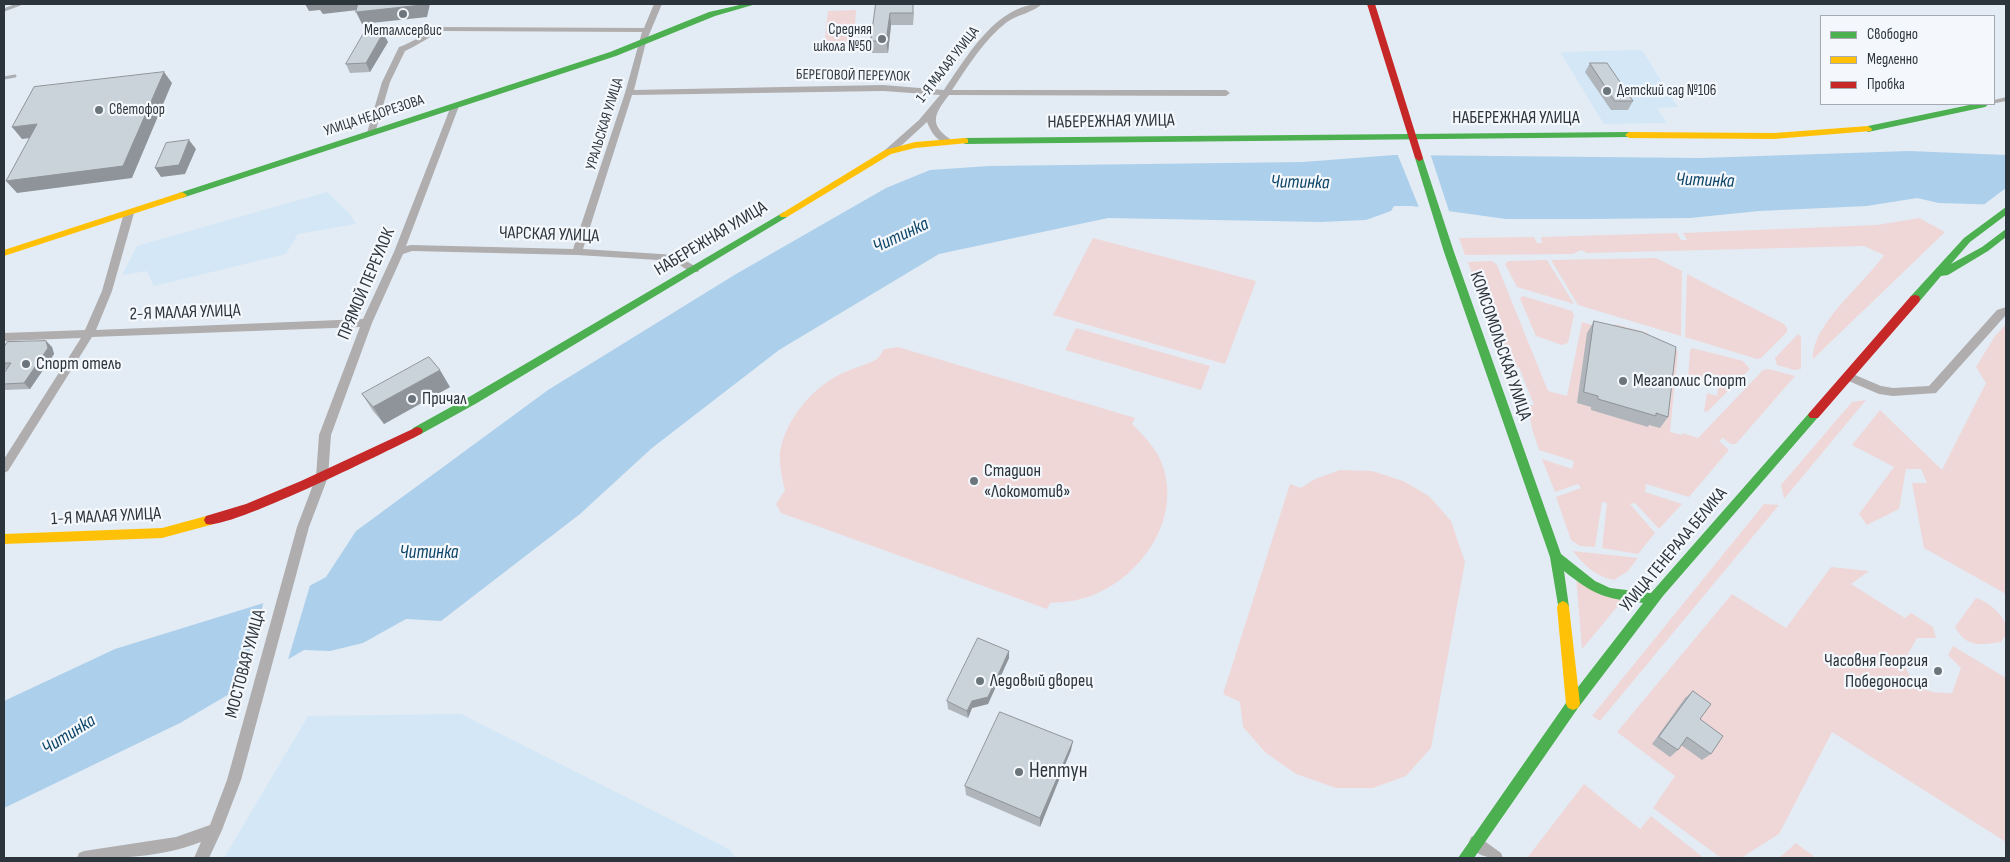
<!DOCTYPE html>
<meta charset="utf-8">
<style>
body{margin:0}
#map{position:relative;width:2010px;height:862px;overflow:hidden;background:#e3ecf4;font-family:"Sofia Sans Condensed",sans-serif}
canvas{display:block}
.frame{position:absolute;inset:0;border:5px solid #2c353c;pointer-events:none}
.legend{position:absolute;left:1820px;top:15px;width:175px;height:90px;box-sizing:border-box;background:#f4f8fc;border:1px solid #a4aaaf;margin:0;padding:6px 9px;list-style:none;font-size:15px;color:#2c353c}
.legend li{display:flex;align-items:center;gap:10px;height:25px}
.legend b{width:25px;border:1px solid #a4aaaf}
</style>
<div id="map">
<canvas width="2010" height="862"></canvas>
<div class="frame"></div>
<ul class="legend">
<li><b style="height:6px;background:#4caf50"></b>Свободно</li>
<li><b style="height:6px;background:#ffc107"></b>Медленно</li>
<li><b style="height:6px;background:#c62828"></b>Пробка</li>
</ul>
</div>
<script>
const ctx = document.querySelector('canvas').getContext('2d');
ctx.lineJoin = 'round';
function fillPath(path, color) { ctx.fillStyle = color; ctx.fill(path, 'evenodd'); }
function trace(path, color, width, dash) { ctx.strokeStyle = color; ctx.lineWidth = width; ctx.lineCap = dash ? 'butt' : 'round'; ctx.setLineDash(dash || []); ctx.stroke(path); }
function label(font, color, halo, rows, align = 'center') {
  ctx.font = font + ' "Sofia Sans Condensed",sans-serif'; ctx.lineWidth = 4.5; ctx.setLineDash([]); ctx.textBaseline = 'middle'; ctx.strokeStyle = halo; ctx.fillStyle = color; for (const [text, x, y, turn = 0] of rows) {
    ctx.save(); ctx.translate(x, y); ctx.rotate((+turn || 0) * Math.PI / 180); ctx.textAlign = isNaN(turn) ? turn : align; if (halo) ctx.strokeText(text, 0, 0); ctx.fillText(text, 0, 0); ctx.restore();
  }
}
fillPath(new Path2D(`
 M1642,50L1678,107L1657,108L1667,123L1604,124L1560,52Z
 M327,192L349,213L356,224L298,234L286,254L154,286L147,271L122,275L137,246Z
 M461,714L729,849L736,858H224L308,716Z`), '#d3e7f7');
fillPath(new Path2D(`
 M856,10L854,45L824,46L828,11Z
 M1919,218L1945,232L1813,359C1811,325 1865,283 1884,255L1864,246L1587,253L1581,250L1573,254L1465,255L1459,238L1534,237L1537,243H1542L1541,237L1677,233L1681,240H1687L1683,233L1877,225Z
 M1093,238L1256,281L1225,364L1053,315Z
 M1656,258L1682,271L1681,336L1578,305L1551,260Z
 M1547,260L1574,304L1517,287L1505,264L1508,261Z
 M1492,261L1497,265L1548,391L1567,396L1582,322L1612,331L1615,324L1648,333L1647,342L1678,351L1670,432L1682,435V433L1698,438L1763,370L1769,369L1795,376L1736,444H1731L1723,438L1719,441L1729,450L1689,497L1646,484L1645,492L1682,504L1659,529L1635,503L1630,504L1655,533L1638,554L1602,548L1607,503L1602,502L1595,547L1580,546L1571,540L1556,497L1581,488L1578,484L1555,492L1542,459L1572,469L1574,461L1539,450L1532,429L1528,405H1534L1519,367H1514L1496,342L1468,262Z
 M1687,274L1784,324L1787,328V332L1761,358L1757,359L1685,337Z
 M1523,296L1572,311L1574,315L1568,343L1562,345L1536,336L1521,301L1520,298Z
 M2006,324V594L1924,548L1912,483H1927L1921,469H1906L1899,509L1867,525L1859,514L1894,467L1852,445L1880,410L1942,470L1986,383L1976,367L1995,336Z
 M1076,328L1210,366L1201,390L1065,350Z
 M1798,334L1801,337V369L1794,370L1777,365L1775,358Z
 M898,347L1135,418L1132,424C1142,434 1152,444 1159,457C1188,517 1137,587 1077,600C1068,602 1059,602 1050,603L1047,609L781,513L776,504L785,490C782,478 779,465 780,452C785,421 811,389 839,375C847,370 873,363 878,358C880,356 882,352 884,349Z
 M1692,348L1743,361L1750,369L1707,412L1704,411L1707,393L1717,396L1718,387L1688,378L1690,350Z
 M1866,400L1784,499L1781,485L1852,402Z
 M1340,470L1372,471L1403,481L1429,496L1451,521L1465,562L1431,748L1406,776L1373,788H1336L1296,774L1265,752L1243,727L1240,702L1223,694L1290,484L1301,488L1315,479Z
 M1764,504L1779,505L1600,721L1592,716Z
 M1573,551L1638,558L1628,571L1614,580C1597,577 1583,565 1573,551Z
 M1831,567L1869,571L1851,584L1905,618L1911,613L1933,627L1936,638H1917L1903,663C1916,689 1923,693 1952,693L1961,668L1948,655L1953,646L2006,678V842L1832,732L1779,834L1741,858H1721L1653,808L1675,776L1617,732L1732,594L1786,628Z
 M1576,576L1622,601L1582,649Z
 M1976,598C1988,601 2008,617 2006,631C2006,635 2003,639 2001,642C1980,645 1967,648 1955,627Z
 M1584,784L1640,829L1651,816L1704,858H1527Z
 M1796,843L1816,858H1779Z`), '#efd7d8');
fillPath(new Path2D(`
 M1909,151L2006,155V205L1939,203L1917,198L1867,206L1759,211L1690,218L1587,219H1506L1412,206H1394L1391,211L1366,220L1321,222L1108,218L939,254L779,350L652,448L580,514L441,621L406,619L363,643L330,651L304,650L180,723L4,808V701L115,649L296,593L326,577L356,531L548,390L736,274L886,188L930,170L989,166L1303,162L1394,155L1701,158Z`), '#accfeb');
fillPath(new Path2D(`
 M1397,153H1430L1450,214L1420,210Z
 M2006,188V207L1982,206Z
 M311,582L287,663L238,691L264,601L295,591Z`), '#e3ecf4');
fillPath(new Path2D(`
 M654,4H662L646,42L634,90L883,85L944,90C967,57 996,4 1042,4C1034,12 1017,15 1007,22C984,40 968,66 952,90H1226L1230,93L1226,96L949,95C935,113 928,124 950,139V143C938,144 931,132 927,122L903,144L888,155L885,154V150L919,120L940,95L883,91L632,95L583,249L676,255L698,268L699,270L698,272H690L674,261L577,255L412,251L403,254L372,323L331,435L328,477L309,527L241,780L222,830L209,858H194L201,842C159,858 121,858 77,858L79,853L84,851L176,837L210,825L227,780L297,527L316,477L319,435L360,327L92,337L8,471L4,473V459L81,338L4,341V333L85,330L102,291L124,213L129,210L134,213L112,291L96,330L363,319L394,252L451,106L455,103L459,106L406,246L411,245L573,249L625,93L642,32L443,31C429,36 419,45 405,51L390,82L375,133L371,136L367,133L382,82L399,47C414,42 425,33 439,27L644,28Z
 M2006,97V101L1991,104H1994V100Z
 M2006,307V315L1936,393L1893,396L1879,394L1844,379L1843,376L1848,372L1881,386L1893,388L1929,386L1997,310Z
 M1476,835L1501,853L1503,858C1489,858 1475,857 1469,842L1471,837Z`), '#afadae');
fillPath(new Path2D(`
 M744,4H756L715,16L616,56L185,197L182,198L177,195L179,193L610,52L709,12Z
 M1974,104H1989L1985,107L1868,132L1864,129L1868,126Z
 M1629,132L1632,133V137L965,144L961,141L965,138Z
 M1419,155L1423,158L1454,252L1561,554L1595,581L1610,588L1651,593L1810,412H1818L1820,415L1663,596L1578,708L1474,858H1458L1568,700L1643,603C1604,598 1595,596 1564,571L1569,607L1567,611L1563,613L1559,611L1550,557L1444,252L1415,158Z
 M2006,207V215L1970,242L1951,264L1982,247L2006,229V237L1988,251L1948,275L1941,276L1919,302H1911L1910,299L1911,296L1964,238Z
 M784,212L787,213V217L477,403L421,434H413L411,431L413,428L469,397Z`), '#4caf50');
fillPath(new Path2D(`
 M1868,126L1872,129L1871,131L1774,139L1629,138L1625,135L1629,132L1774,133Z
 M965,138L968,139V143L915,148L891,154L787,217H781L779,215L885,150L915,142Z
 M182,192L187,195L185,197L4,256V250Z
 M210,515L214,516L216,520L214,524L162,538L4,544V534L162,528Z
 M1563,601L1567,603L1569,607L1580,704L1578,708L1573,710L1568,708L1566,704L1557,607L1559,603Z`), '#ffc107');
fillPath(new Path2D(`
 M1367,4H1375L1423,158L1422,160L1419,161L1415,158Z
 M1915,295L1919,296L1920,299L1919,302L1818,418H1810L1808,415L1810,412L1911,296Z
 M417,427L421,428L423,431L421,434C392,449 227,531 206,524L204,520L206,516L246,504L301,481Z`), '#c62828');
trace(new Path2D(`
 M4,10L20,4
 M4,78L15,76`), '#acafb3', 3);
fillPath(new Path2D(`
 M876,4L914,13L913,25H891L888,53H872L871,41Z
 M388,42L370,72L350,73L346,64Z
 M1590,63L1633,101L1628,110H1611L1585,72Z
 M1594,321L1668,417L1660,428L1649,425L1648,427L1591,410V407L1577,403L1587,333Z
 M46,341L52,347L54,354L30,389L4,390V373L6,369H4V347Z
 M450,387L384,424L373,411L362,394Z
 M1009,651V658L988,704L972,708L968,718L948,709L947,701Z
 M1693,691L1700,719L1711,754L1702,760L1681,745L1678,750L1670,757L1652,744L1685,698Z
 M1071,750L1040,827L966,795L965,786Z`), '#afb5bb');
fillPath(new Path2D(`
 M305,4H363L366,9L323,14L320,10L309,11Z
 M422,4H430L427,17L362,24L356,12Z
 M890,13L891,25L888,53L886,41Z
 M383,33L388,42L370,72L366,63Z
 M164,72L172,83L132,178L17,193L6,181Z
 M37,124L47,136L22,139L12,127Z
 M189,140L196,149L185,174L161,177L155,168Z
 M46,341L52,347L54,354L30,389L24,383Z
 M440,370L450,387L384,424L373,407Z
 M1009,651V658L988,704L972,708L968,718L967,711L972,701Z
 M1073,741L1071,750L1040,827V818Z`), '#8e9499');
const building = new Path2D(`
 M358,4H422V5L356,12Z
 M876,4H913V13H890L886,41H871Z
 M364,33H383L366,63L346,64Z
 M1590,63H1607L1633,101H1615Z
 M164,72L123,166L6,181L37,124L12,127L34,87Z
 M189,140L179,165L155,168L166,143Z
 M1594,321L1642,332L1676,347L1668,417L1656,413V416L1598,399V396L1584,392Z
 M46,341L48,348L24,383L4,384V373L11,363H4V347L7,342Z
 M429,357L440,370L373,407L362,394Z
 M978,638L1009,651L988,697L972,701L967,711L947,701Z
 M1693,691L1711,704L1700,719L1723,736L1711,754L1687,737L1678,750L1659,737Z
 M1000,712L1073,741L1040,818L965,786Z`);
fillPath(building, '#cbd3da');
trace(building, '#8e9499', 1);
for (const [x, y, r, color] of [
 [403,14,5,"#6c757c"],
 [882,39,5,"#6c757c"],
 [1607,91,5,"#6c757c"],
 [99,110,5,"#6c757c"],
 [26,364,5,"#6c757c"],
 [1623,381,5,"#6c757c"],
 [412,399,5,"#6c757c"],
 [974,481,5,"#6c757c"],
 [1938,671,5,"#6c757c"],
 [980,681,5,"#6c757c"],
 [1019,772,5,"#6c757c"]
]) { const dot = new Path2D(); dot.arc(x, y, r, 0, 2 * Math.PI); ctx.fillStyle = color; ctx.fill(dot); trace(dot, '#f4f8fc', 2); }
label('15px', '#2c353c', '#f4f8fc', [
 ["Средняя",872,30,"right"],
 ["школа №50",872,47,"right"],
 ["Металлсервис",403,31,"center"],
 ["Детский сад №106",1617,91],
 ["Светофор",109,110]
], 'left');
label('15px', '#2c353c', '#f4f8fc', [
 ["1-Я МАЛАЯ УЛИЦА",948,65,-52],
 ["БЕРЕГОВОЙ ПЕРЕУЛОК",853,76,1],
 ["УЛИЦА НЕДОРЕЗОВА",374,116,-18],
 ["УРАЛЬСКАЯ УЛИЦА",605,124,-73]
]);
label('18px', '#2c353c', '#f4f8fc', [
 ["НАБЕРЕЖНАЯ УЛИЦА",1516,118],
 ["НАБЕРЕЖНАЯ УЛИЦА",1111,122,-1],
 ["ЧАРСКАЯ УЛИЦА",549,235,2],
 ["НАБЕРЕЖНАЯ УЛИЦА",711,239,-31],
 ["ПРЯМОЙ ПЕРЕУЛОК",367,284,-67],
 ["2-Я МАЛАЯ УЛИЦА",185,313,-2],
 ["КОМСОМОЛЬСКАЯ УЛИЦА",1500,346,71],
 ["1-Я МАЛАЯ УЛИЦА",106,517,-3],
 ["УЛИЦА ГЕНЕРАЛА БЕЛИКА",1674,550,-50],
 ["МОСТОВАЯ УЛИЦА",246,664,-75]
]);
label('18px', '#2c353c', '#f4f8fc', [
 ["Спорт отель",36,364],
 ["Мегаполис Спорт",1633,381],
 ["Причал",422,399],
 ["Стадион",984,471],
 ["«Локомотив»",984,492],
 ["Часовня Георгия",1928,661,"right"],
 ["Победоносца",1928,682,"right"],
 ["Ледовый дворец",990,681]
], 'left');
label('italic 19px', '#0c4467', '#f4f8fc', [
 ["Читинка",1705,181,2],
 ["Читинка",1300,183,1],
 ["Читинка",901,236,-25],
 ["Читинка",429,553],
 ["Читинка",69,735,-32]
]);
label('21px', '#2c353c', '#f4f8fc', [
 ["Нептун",1029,772]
], 'left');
</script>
